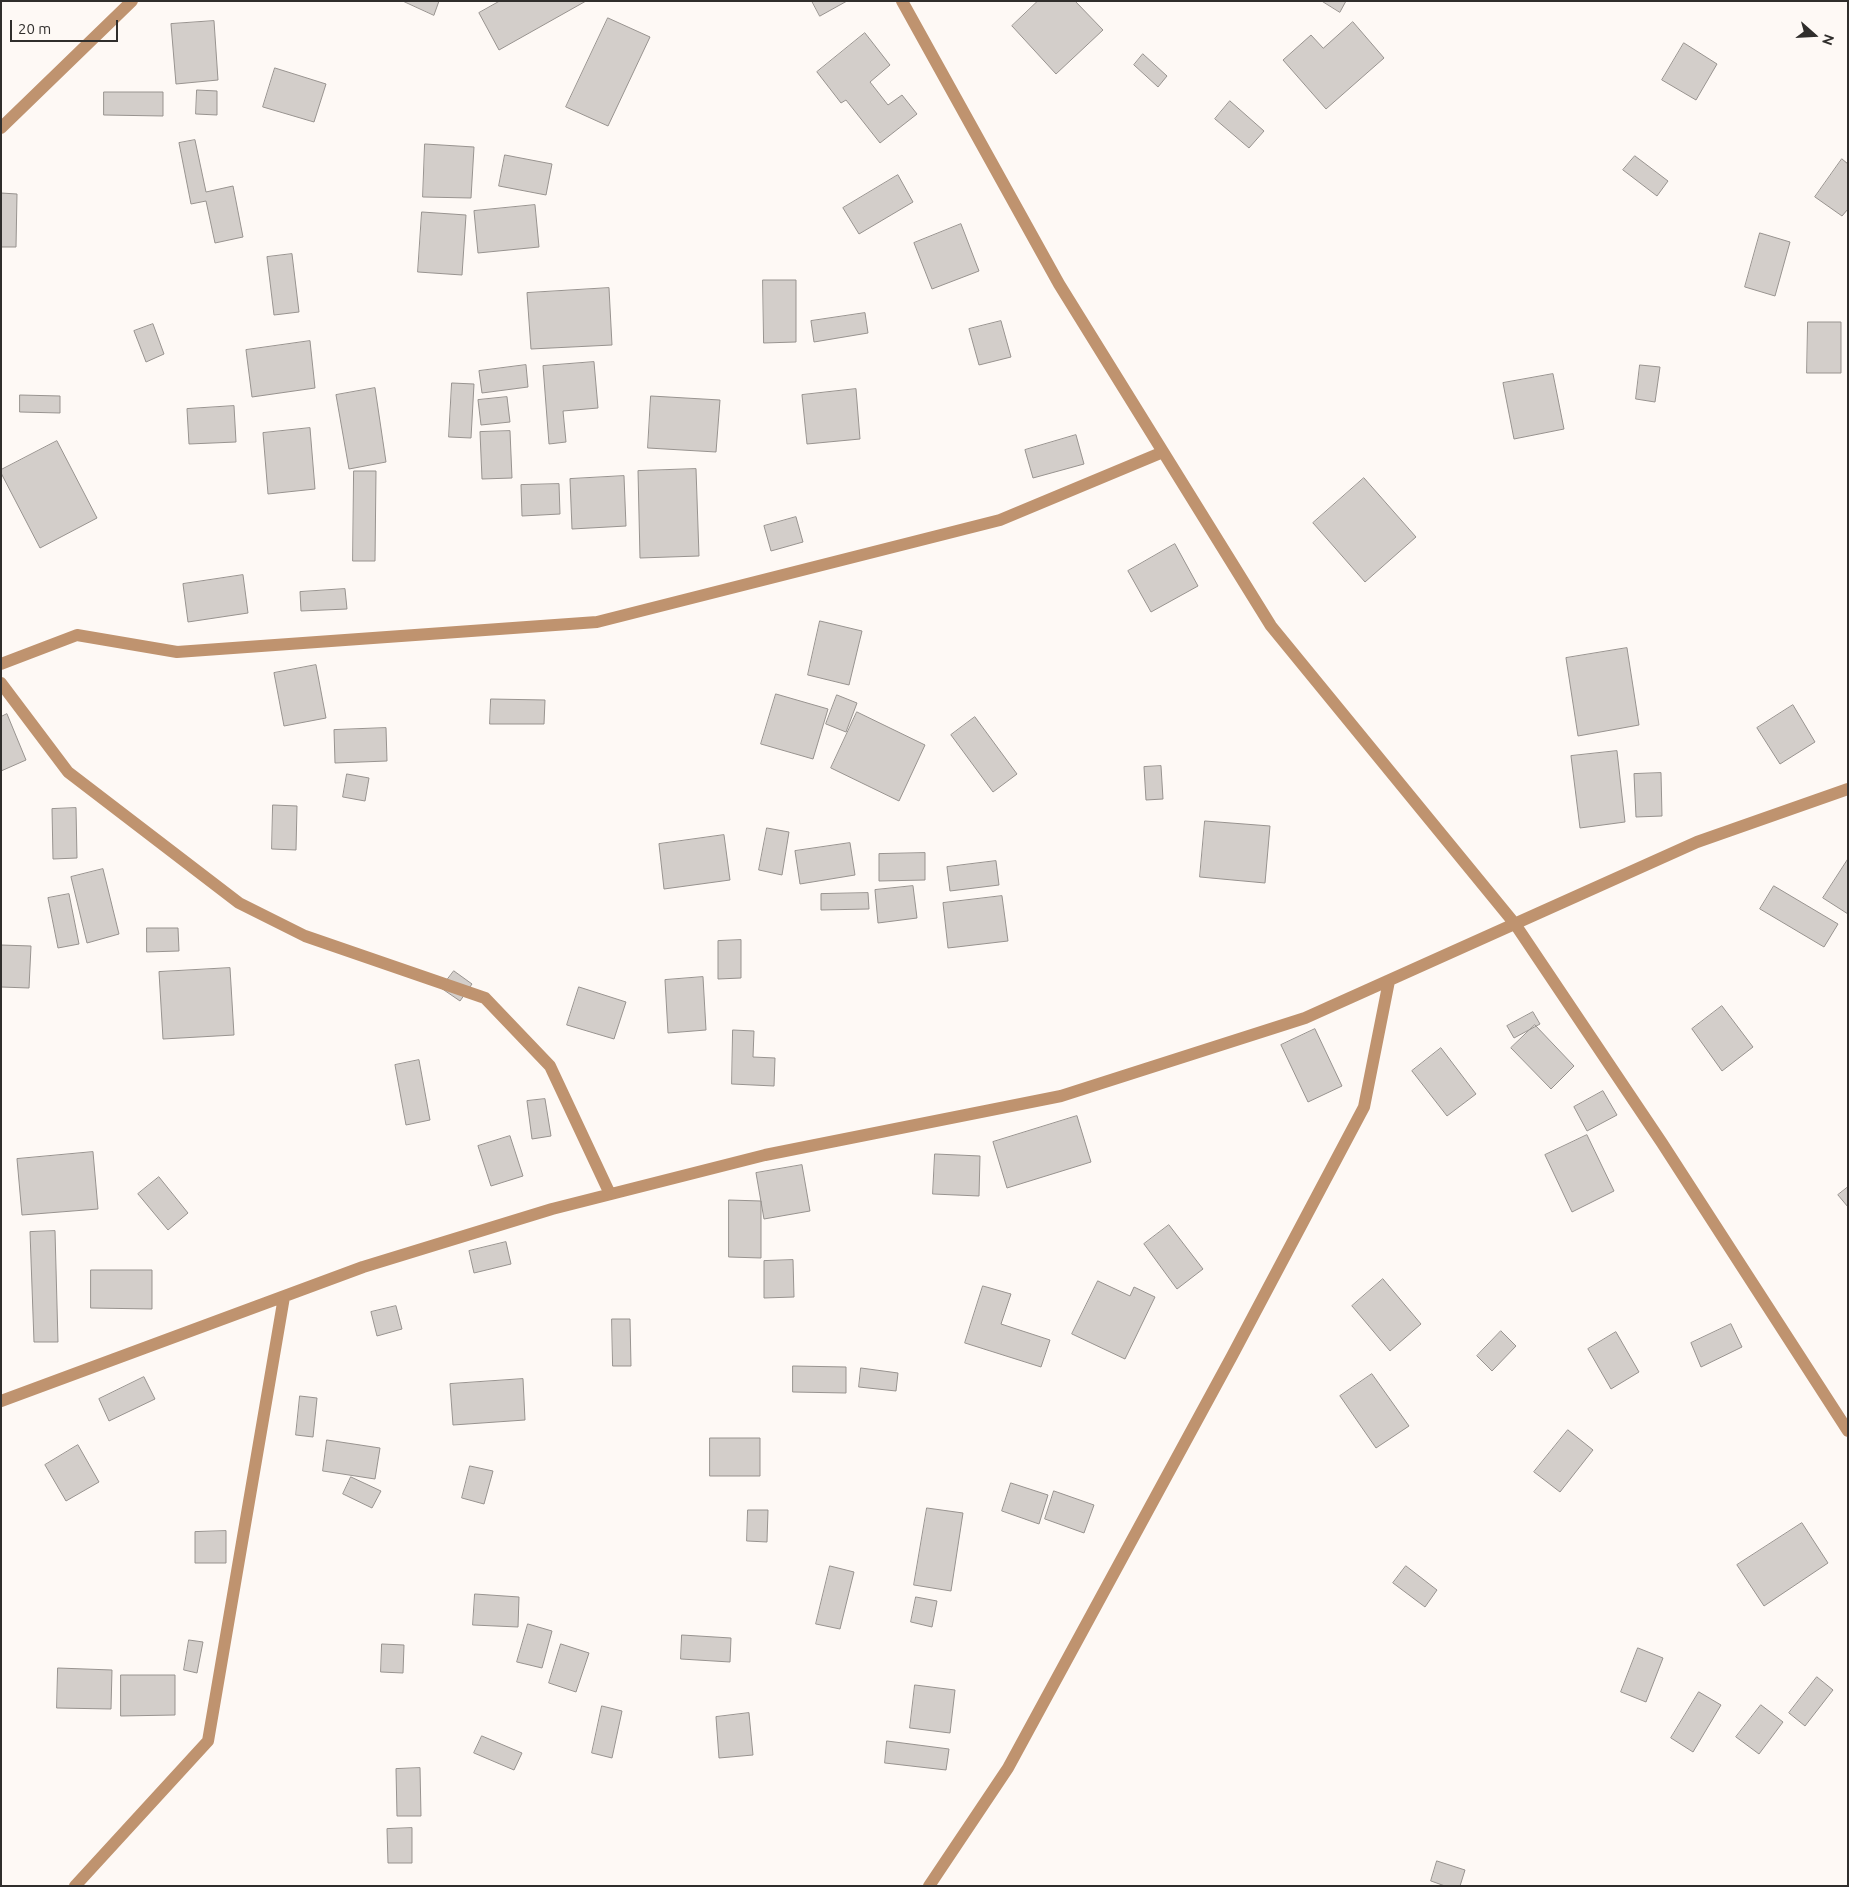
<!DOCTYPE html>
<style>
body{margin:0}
#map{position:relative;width:1849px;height:1887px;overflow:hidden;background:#fef9f5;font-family:Ubuntu,sans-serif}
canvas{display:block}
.frame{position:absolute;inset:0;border:2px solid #302e2c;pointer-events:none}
.north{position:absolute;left:1789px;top:10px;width:50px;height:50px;-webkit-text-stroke:4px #fef9f5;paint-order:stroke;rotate:109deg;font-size:14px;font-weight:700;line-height:20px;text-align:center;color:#302e2c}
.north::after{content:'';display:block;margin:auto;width:18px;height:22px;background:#302e2c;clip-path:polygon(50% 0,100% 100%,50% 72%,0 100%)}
.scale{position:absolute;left:10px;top:20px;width:108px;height:22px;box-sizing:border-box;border:2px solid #302e2c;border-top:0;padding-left:6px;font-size:15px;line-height:18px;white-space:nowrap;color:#302e2c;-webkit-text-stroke:4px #fef9f5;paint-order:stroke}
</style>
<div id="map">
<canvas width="1849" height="1887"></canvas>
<div class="frame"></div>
<div class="north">N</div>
<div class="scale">20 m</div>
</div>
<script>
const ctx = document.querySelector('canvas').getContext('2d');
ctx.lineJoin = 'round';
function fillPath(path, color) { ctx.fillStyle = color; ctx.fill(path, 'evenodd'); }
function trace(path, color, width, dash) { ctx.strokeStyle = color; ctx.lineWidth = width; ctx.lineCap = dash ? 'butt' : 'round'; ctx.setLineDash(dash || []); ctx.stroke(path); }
const building = new Path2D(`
 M403,1H439L434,15Z
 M500,1H586L499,50L479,13Z
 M812,1H847L820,16Z
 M1038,1H1075L1103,30L1056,74L1012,26Z
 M1322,1H1346L1340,12Z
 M608,18L650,37L608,126L566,107Z
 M214,21L218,80L176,84L171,24Z
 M1353,22L1384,58L1326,109L1283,60L1311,35L1323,48Z
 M865,33L890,65L870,82L888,105L902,95L917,114L880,143L846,100L841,103L817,72Z
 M1684,43L1717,64L1696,100L1662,80Z
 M1143,54L1167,76L1158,87L1134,65Z
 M275,68L326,84L314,122L263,107Z
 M197,90L217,91V115L196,114Z
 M104,92H163V116L104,115Z
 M1230,101L1264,131L1249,148L1215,119Z
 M195,140L206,192L233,186L243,237L215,243L206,201L191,204L179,143Z
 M425,144L474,147L471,198L423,197Z
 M505,155L552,164L546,195L499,186Z
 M1635,156L1668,181L1657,196L1623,170Z
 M1842,159L1848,164V209L1842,216L1815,197Z
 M898,175L913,202L859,234L843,208Z
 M1,193L17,194L16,247H1Z
 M535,205L539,247L478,253L474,211Z
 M422,212L466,215L462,275L418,272Z
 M961,224L979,271L932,289L914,243Z
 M1760,233L1790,242L1775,296L1745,287Z
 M292,254L299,312L274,315L267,257Z
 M763,280H796V342L764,343Z
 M609,288L612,345L531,349L527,293Z
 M865,313L868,333L814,342L811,321Z
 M1001,321L1011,357L979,365L969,329Z
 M1808,322H1841V373H1807Z
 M153,324L164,354L146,362L134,331Z
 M310,341L315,388L252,397L246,350Z
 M594,362L598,408L563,411L566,442L549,444L543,366Z
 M526,365L528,387L482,393L479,371Z
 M1640,365L1660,367L1655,402L1636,399Z
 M1553,374L1564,429L1514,439L1503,383Z
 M452,383L474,384L471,438L449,437Z
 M375,388L386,462L349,469L336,395Z
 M856,389L860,439L807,444L802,395Z
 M20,395L60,396V413L20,412Z
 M651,396L720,400L716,452L648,448Z
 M507,397L510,422L481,425L478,400Z
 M234,406L236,442L189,444L187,409Z
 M310,428L315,489L268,494L263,433Z
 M510,431L512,478L482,479L480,432Z
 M1076,435L1084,464L1033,478L1025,450Z
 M57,441L97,518L40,548L1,473V470Z
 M696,469L699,556L640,558L638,471Z
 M354,471H376L375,561H353Z
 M624,476L626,526L572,529L570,479Z
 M1364,478L1416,537L1365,582L1313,523Z
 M559,484L560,514L522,516L521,485Z
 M796,517L803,542L771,551L764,526Z
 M1175,544L1198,586L1151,612L1128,571Z
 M243,575L248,613L188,622L183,584Z
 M345,589L347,609L301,611L300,592Z
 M820,621L862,631L849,685L808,675Z
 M1627,648L1639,725L1578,736L1566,658Z
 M316,665L326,718L284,726L274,673Z
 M776,694L828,709L813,759L761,744Z
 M837,695L857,703L846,732L826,724Z
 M491,699L545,700L544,724H490Z
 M1793,705L1815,742L1780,764L1757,728Z
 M857,712L925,745L899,801L831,768Z
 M7,714L26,760L1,771V717Z
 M975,717L1017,774L993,792L951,735Z
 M386,728L387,761L335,763L334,730Z
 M1617,751L1625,822L1580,828L1571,756Z
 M1161,766L1163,799L1146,800L1144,767Z
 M1661,773L1662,816L1636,817L1634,774Z
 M347,774L369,778L365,801L343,797Z
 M273,805L297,806L296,850L272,849Z
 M76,808L77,858L53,859L52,809Z
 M1205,821L1270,826L1265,883L1200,877Z
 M767,828L789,832L782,875L759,870Z
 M724,835L730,880L664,889L659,844Z
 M850,843L855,875L800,884L795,851Z
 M925,853V880L879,881V854Z
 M1848,859V914L1823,898Z
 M996,861L999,885L950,891L947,867Z
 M103,869L119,934L87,943L71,877Z
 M913,886L917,918L878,923L875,890Z
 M1774,886L1838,924L1824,947L1760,909Z
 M868,893L869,909L821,910V894Z
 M69,894L79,944L58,948L48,898Z
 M1002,896L1008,941L948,948L943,903Z
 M147,928H178L179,951L147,952Z
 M741,940V978L718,979V941Z
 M1,945L31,946L29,988L1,987Z
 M230,968L234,1035L163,1039L159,972Z
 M454,971L472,984L460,1001L441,988Z
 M703,977L706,1030L668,1033L665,980Z
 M579,987L626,1002L614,1039L567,1025Z
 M1722,1006L1753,1047L1722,1071L1692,1029Z
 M1533,1012L1540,1024L1514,1038L1507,1026Z
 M1535,1025L1574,1066L1551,1089L1511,1048Z
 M1315,1029L1342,1086L1308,1102L1281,1045Z
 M733,1030L754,1031L753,1057L775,1058L774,1086L732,1084Z
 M1441,1048L1476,1094L1447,1116L1412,1071Z
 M419,1060L430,1120L406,1125L395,1065Z
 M1603,1091L1617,1115L1587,1131L1574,1107Z
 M545,1099L551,1136L532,1139L527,1101Z
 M1077,1116L1091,1162L1007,1188L993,1142Z
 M1587,1135L1614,1191L1572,1212L1545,1155Z
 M510,1136L523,1176L491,1186L478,1146Z
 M93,1152L98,1209L22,1215L17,1159Z
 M935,1154L980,1156L979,1196L933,1194Z
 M802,1165L810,1211L764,1219L756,1173Z
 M159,1177L188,1213L168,1230L138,1194Z
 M1848,1187V1207L1838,1195Z
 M729,1200L761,1201V1258L729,1257Z
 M1169,1225L1203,1269L1177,1289L1144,1244Z
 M55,1231L58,1342H34L30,1232Z
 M506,1242L511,1264L474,1273L469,1251Z
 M793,1260L794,1297L764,1298V1261Z
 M91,1270H152V1309L91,1308Z
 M1383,1279L1421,1324L1390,1351L1352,1306Z
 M1098,1281L1130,1296L1134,1287L1155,1297L1125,1359L1072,1334Z
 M983,1286L1011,1294L1001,1324L1050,1340L1041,1367L965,1343Z
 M396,1306L402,1329L377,1336L371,1312Z
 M612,1319H630L631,1366H613Z
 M1731,1324L1742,1347L1701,1367L1691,1343Z
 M1501,1331L1516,1346L1492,1371L1477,1356Z
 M1616,1332L1639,1372L1611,1389L1588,1349Z
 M793,1366L846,1367V1393L793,1392Z
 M861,1368L898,1373L896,1391L859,1387Z
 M1372,1374L1409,1426L1376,1448L1340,1396Z
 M144,1377L155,1399L109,1421L99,1399Z
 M523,1379L525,1420L453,1425L450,1384Z
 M300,1396L317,1398L313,1437L296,1435Z
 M1568,1430L1593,1450L1560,1492L1534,1472Z
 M710,1438H760V1476H710Z
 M327,1440L380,1448L375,1479L323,1471Z
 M78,1445L99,1482L66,1501L45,1465Z
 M470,1466L493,1471L484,1504L462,1498Z
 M351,1477L381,1491L372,1508L343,1494Z
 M1011,1483L1048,1495L1039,1524L1002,1511Z
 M1054,1491L1094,1505L1084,1533L1045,1519Z
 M927,1508L963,1513L951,1591L914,1585Z
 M748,1510H768L767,1542L747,1541Z
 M1802,1523L1828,1563L1764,1606L1737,1565Z
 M226,1531V1563H195V1532Z
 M830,1566L854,1572L840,1629L816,1624Z
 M1406,1566L1437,1590L1425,1607L1393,1583Z
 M475,1594L519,1597L518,1627L473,1625Z
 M916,1597L937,1601L932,1627L911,1622Z
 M528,1624L552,1631L542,1668L517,1662Z
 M682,1635L731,1638L730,1662L681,1659Z
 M189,1640L203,1642L197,1673L184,1670Z
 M382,1644L404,1645L403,1673L381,1672Z
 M561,1644L589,1653L576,1692L549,1683Z
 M1638,1648L1663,1658L1646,1702L1621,1692Z
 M58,1668L112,1670L111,1709L57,1708Z
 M121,1675H175V1715L121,1716Z
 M1817,1677L1833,1690L1805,1726L1789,1713Z
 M915,1685L955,1690L950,1733L910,1728Z
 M1699,1692L1721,1705L1693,1752L1671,1738Z
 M1761,1705L1783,1722L1759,1754L1736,1737Z
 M602,1706L622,1711L612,1758L592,1753Z
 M749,1713L753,1755L719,1758L716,1717Z
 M482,1736L522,1753L514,1770L474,1753Z
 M887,1741L949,1749L946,1770L885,1763Z
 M420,1768L421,1816H397L396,1769Z
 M412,1828V1863H388L387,1829Z
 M1437,1861L1465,1870L1460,1886H1445L1431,1881Z`);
fillPath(building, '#d3ceca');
trace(building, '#98938f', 1);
trace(new Path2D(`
 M902,1L1059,284L1271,626L1515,924L1662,1143L1848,1431
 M1,128L132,1
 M1,664L77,635L177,652L597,622L1000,520L1163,452
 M1,683L68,772L239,903L305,936L485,998L550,1066L610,1194
 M1,1401L363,1267L552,1209L765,1155L1061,1096L1305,1018L1697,842L1848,789
 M75,1886L208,1741L284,1297
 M929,1886L1008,1768L1232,1356L1364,1107L1389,981`), '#bf936f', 12);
</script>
